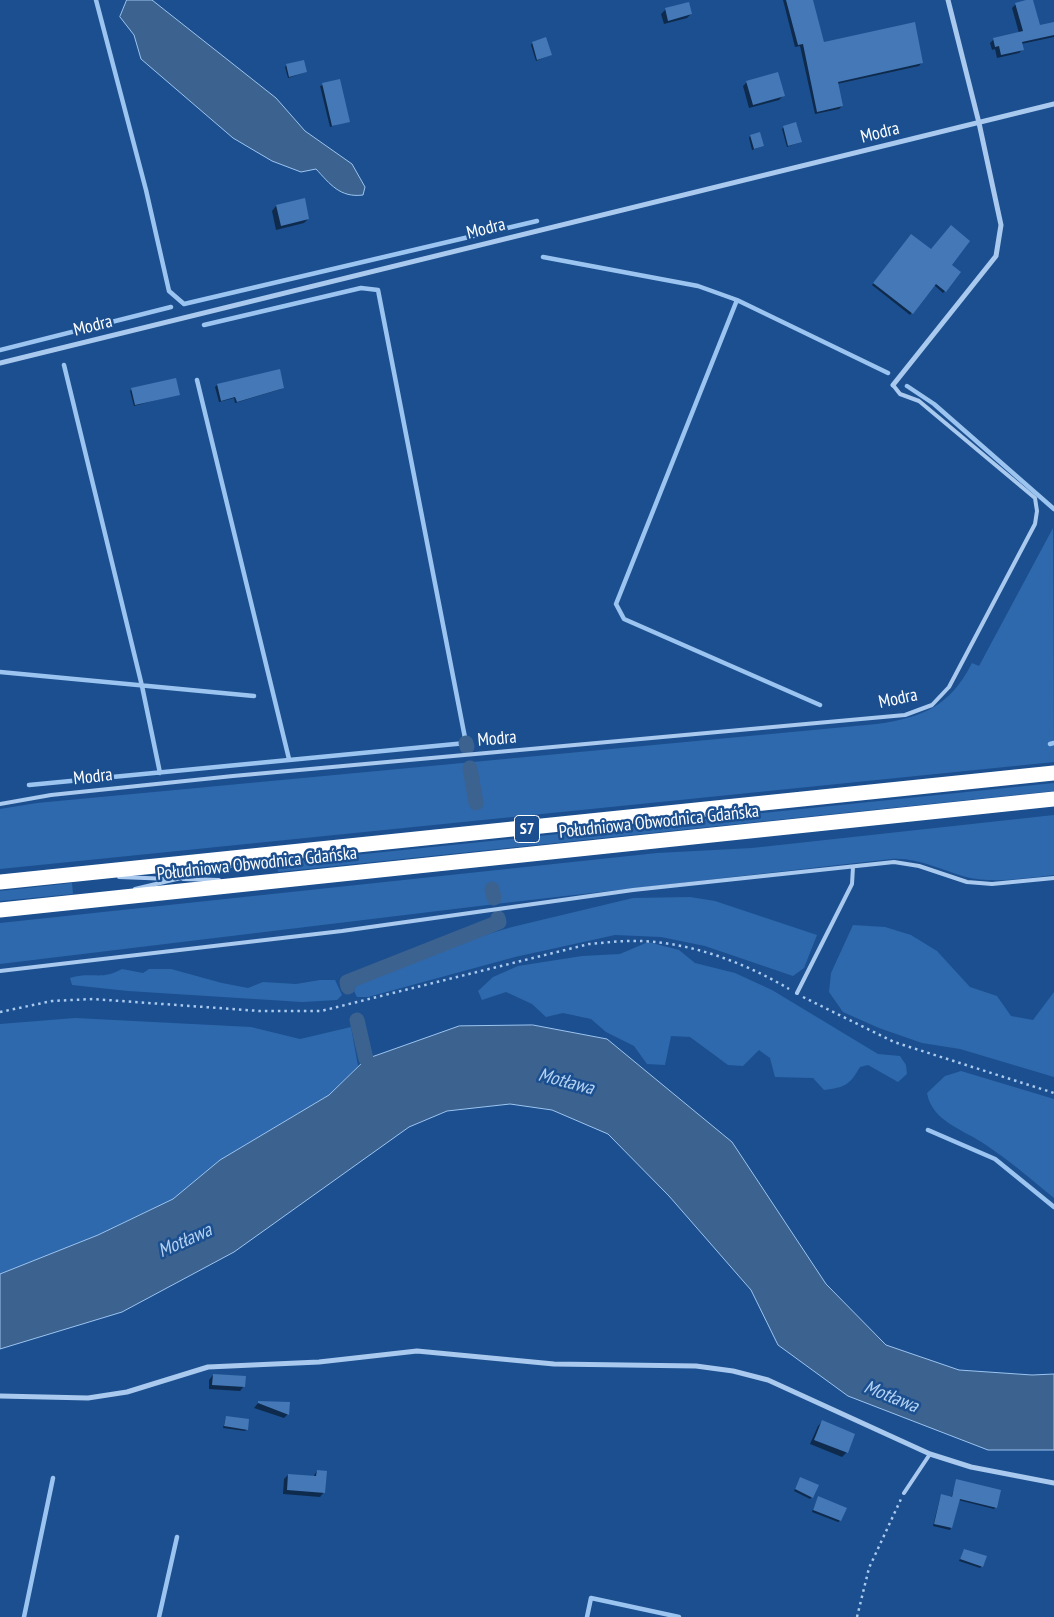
<!DOCTYPE html>
<meta charset="utf-8">
<style>
body{margin:0}
canvas{display:block;background:#1b4f8f}
</style>
<canvas width="1054" height="1617"></canvas>
<script>
const ctx = document.querySelector('canvas').getContext('2d');
ctx.lineJoin = 'round';
function fillPath(path, color) { ctx.fillStyle = color; ctx.fill(path, 'evenodd'); }
function trace(path, color, width, dash) { ctx.strokeStyle = color; ctx.lineWidth = width; ctx.lineCap = dash ? 'butt' : 'round'; ctx.setLineDash(dash || []); ctx.stroke(path); }
function label(font, color, halo, rows, align = 'center') {
  ctx.font = font + ' "PT Sans Narrow",sans-serif'; ctx.lineWidth = 5; ctx.setLineDash([]); ctx.textBaseline = 'middle'; ctx.strokeStyle = halo; ctx.fillStyle = color; for (const [text, x, y, turn = 0] of rows) {
    ctx.save(); ctx.translate(x, y); ctx.rotate((+turn || 0) * Math.PI / 180); ctx.textAlign = isNaN(turn) ? turn : align; if (halo) ctx.strokeText(text, 0, 0); ctx.fillText(text, 0, 0); ctx.restore();
  }
}
fillPath(new Path2D(`
 M1053,528L1054,762L0,869V809L37,803L877,724C924,717 950,706 972,663L979,666Z
 M1054,783V791L278,872L277,863Z
 M1054,815V875C1026,878 994,884 966,877C940,870 918,857 891,859L504,903L0,964V923L657,853L752,848Z
 M72,883L73,894L0,901V891Z
 M690,897L715,901L817,935L804,968L793,976L705,946L661,937L615,935L515,957L368,997H357L354,991L357,982L366,978L485,935L512,927L633,898Z
 M853,925L885,927L911,935L937,951L970,987L997,996L1011,1016L1033,1020L1054,992V1077L960,1049L922,1043L879,1028L843,1012L829,992L831,973Z
 M648,942L679,950L695,963L735,973L772,990L878,1054L900,1056L906,1065L907,1074L898,1082L868,1065L860,1067C849,1086 845,1087 824,1090L813,1078L775,1077L770,1058L759,1050L743,1066L728,1065L690,1037L671,1036L665,1065L647,1064L634,1046L606,1032L591,1019L563,1013L546,1017L532,1004L506,992L482,1000L478,991L493,977L518,966L582,956L620,954Z
 M122,969L143,973L149,969H171L222,983L248,988L263,982L296,984L320,980H335L342,995L337,1000L302,1002L128,991L72,985L70,978C93,971 101,981 122,969Z
 M75,1018L251,1027L300,1039L351,1027L358,1066L329,1095L220,1160L173,1199L98,1235L0,1274V1024Z
 M961,1071L1054,1099V1198C1032,1180 1010,1161 986,1145C965,1130 932,1122 927,1093L945,1076Z`), '#2e69ad');
const water = new Path2D(`
 M127,0H152L276,98L305,131L352,164L365,187L363,195C340,198 330,184 316,169L301,172L272,161L233,138L141,59L134,35L120,17Z
 M533,1025L607,1039L732,1142L826,1284L886,1345L959,1370L1032,1375L1054,1374V1450H988L848,1396L778,1345L751,1290L669,1196L608,1134L552,1110L510,1104L447,1111L409,1127L234,1252L122,1312L0,1349V1274L98,1235L173,1199L220,1160L329,1095L366,1059L459,1026Z`);
fillPath(water, '#3c6290');
trace(water, '#9cc4f0', 1);
fillPath(new Path2D(`
 M783,0H812L824,43L922,62L919,66L837,84L842,106L839,109L815,114L800,46L795,47Z
 M1032,0L1039,27L1054,23V37L1021,44L1022,50L1019,53L997,58L995,49L992,50L990,43L994,39L1019,33L1012,8L1016,4Z
 M666,9L691,14L687,18L664,24L661,14Z
 M532,43L550,55L536,61L531,45Z
 M287,65L306,72L288,78L285,67Z
 M339,81L348,121L330,127L320,86Z
 M747,82L783,96L779,100L749,108L743,86Z
 M784,127L800,142L798,143L787,147L782,129Z
 M750,136L763,146L752,150L749,138Z
 M304,200L308,219L304,223L276,230L272,211L276,206Z
 M909,237L950,265L945,291L943,293L934,285L910,315L872,285Z
 M279,370L283,387L281,389L235,403L234,398L219,402L215,387L217,385Z
 M132,389L179,394L134,406L130,391Z
 M213,1375L244,1386L240,1391L209,1389V1380Z
 M259,1402L288,1414L284,1418L254,1408Z
 M226,1417L247,1429L245,1431L223,1428Z
 M822,1422L854,1434L846,1453L842,1457L810,1444L818,1426Z
 M317,1471L324,1492L320,1497L283,1494L284,1479L288,1475L313,1477Z
 M800,1478L812,1497L810,1499L794,1491Z
 M957,1480L996,1507L994,1509L958,1500L951,1528L950,1530L933,1526L940,1498L942,1496L951,1498Z
 M818,1497L840,1521L838,1522L812,1512Z
 M964,1550L982,1566L980,1568L959,1561Z`), '#0007');
trace(new Path2D(`
 M96,0L146,190L169,291L184,304L537,221
 M543,257L698,286L737,300L888,373
 M737,300L616,604L624,619L820,705
 M0,350L171,307
 M64,365L142,686L160,773
 M197,380L289,759
 M907,386L934,404L1054,509
 M0,672L254,696
 M1050,744L1054,743
 M29,785L466,743L378,290L361,288L204,325
 M928,1130L995,1159L1054,1207
 M24,1617L53,1478
 M159,1617L177,1537
 M587,1617L591,1598L679,1617`), '#9cc4f0', 4.5);
trace(new Path2D(`
 M466,743L467,747
 M470,768L476,803
 M492,889L494,898
 M348,987L347,982L499,922L498,918
 M357,1020L366,1059`), '#3c6290', 15);
fillPath(new Path2D(`
 M786,0H813L824,42L915,22L923,63L838,82L843,106L817,112L803,44L798,45Z
 M1026,0H1033L1040,25L1054,22V35L1022,42L1024,50L1001,55L999,46L995,47L993,38L1023,31L1015,3Z
 M689,2L692,14L668,21L665,8Z
 M546,37L552,55L537,60L532,42Z
 M304,60L307,72L289,77L286,64Z
 M778,72L785,96L753,105L746,81Z
 M340,79L350,122L332,126L322,83Z
 M796,122L802,142L788,146L783,126Z
 M760,132L764,146L754,149L750,135Z
 M305,198L309,219L281,226L276,205Z
 M951,225L970,241L952,265L961,272L946,292L936,284L913,314L873,283L911,234L931,249Z
 M280,369L284,388L237,402L235,397L221,401L217,384Z
 M176,378L180,395L135,405L131,388Z
 M213,1374L246,1376L245,1387L212,1385Z
 M258,1401L290,1402L289,1415L258,1403Z
 M226,1416L249,1419L248,1430L224,1426Z
 M822,1420L855,1434L848,1453L814,1440Z
 M317,1470L327,1471L325,1493L287,1490L288,1474L316,1476Z
 M800,1477L819,1485L813,1498L795,1489Z
 M956,1479L1001,1490L997,1508L960,1499L952,1528L934,1524L941,1494L956,1498L952,1497Z
 M818,1496L847,1508L841,1521L813,1510Z
 M964,1549L987,1556L983,1567L960,1559Z`), '#4478b7');
trace(new Path2D(`
 M803,997L894,1042L1054,1093
 M0,1012L52,1001L93,999L260,1011H321L589,944C603,943 617,941 631,941C685,940 744,962 789,989
 M857,1617L869,1568L901,1499`), '#a9c9ee', 2.5, [2.5, 4]);
trace(new Path2D(`
 M0,804L51,795L233,776L905,715L932,705L949,687L1035,524L1037,511L1035,498L919,401L900,394L893,385
 M119,877L171,879
 M183,879L219,880
 M135,889L235,865
 M0,971L342,931L633,890L894,862L919,866L967,882L992,884L1054,878
 M797,993L852,884L853,867
 M904,1493L930,1454`), '#a9c9ee', 4);
trace(new Path2D(`
 M0,363L1054,104
 M893,385L996,256L1001,225L979,123L948,0
 M0,1396L88,1398L127,1392L208,1367L319,1362L417,1351L554,1364L696,1366L733,1371L768,1380L930,1454L971,1467L1054,1483`), '#a9c9ee', 5);
trace(new Path2D(`
 M0,882L1054,773
 M0,910L1054,799`), '#fff', 15);
for (const [x, y, w] of [
 [527,829,25]
]) { const box = new Path2D(); box.roundRect(x - w / 2, y - 13.5, w, 27, 4); ctx.fillStyle = '#1b4f8f'; ctx.fill(box); trace(box, '#fff', 1); }
label('bold 16px', '#fff', null, [
 ["S7",527,829]
]);
label('18px', '#fff', '#1b4f8f', [
 ["Modra",880,133,-14],
 ["Modra",486,229,-14],
 ["Modra",93,326,-14],
 ["Modra",898,699,-12],
 ["Modra",497,739,-5],
 ["Modra",93,777,-6],
 ["Południowa Obwodnica Gdańska",659,822,-6],
 ["Południowa Obwodnica Gdańska",257,864,-6]
]);
label('italic 19px', '#b5d3f5', '#1b4f8f', [
 ["Motława",566,1082,15],
 ["Motława",185,1241,-24],
 ["Motława",891,1397,22]
]);
</script>
